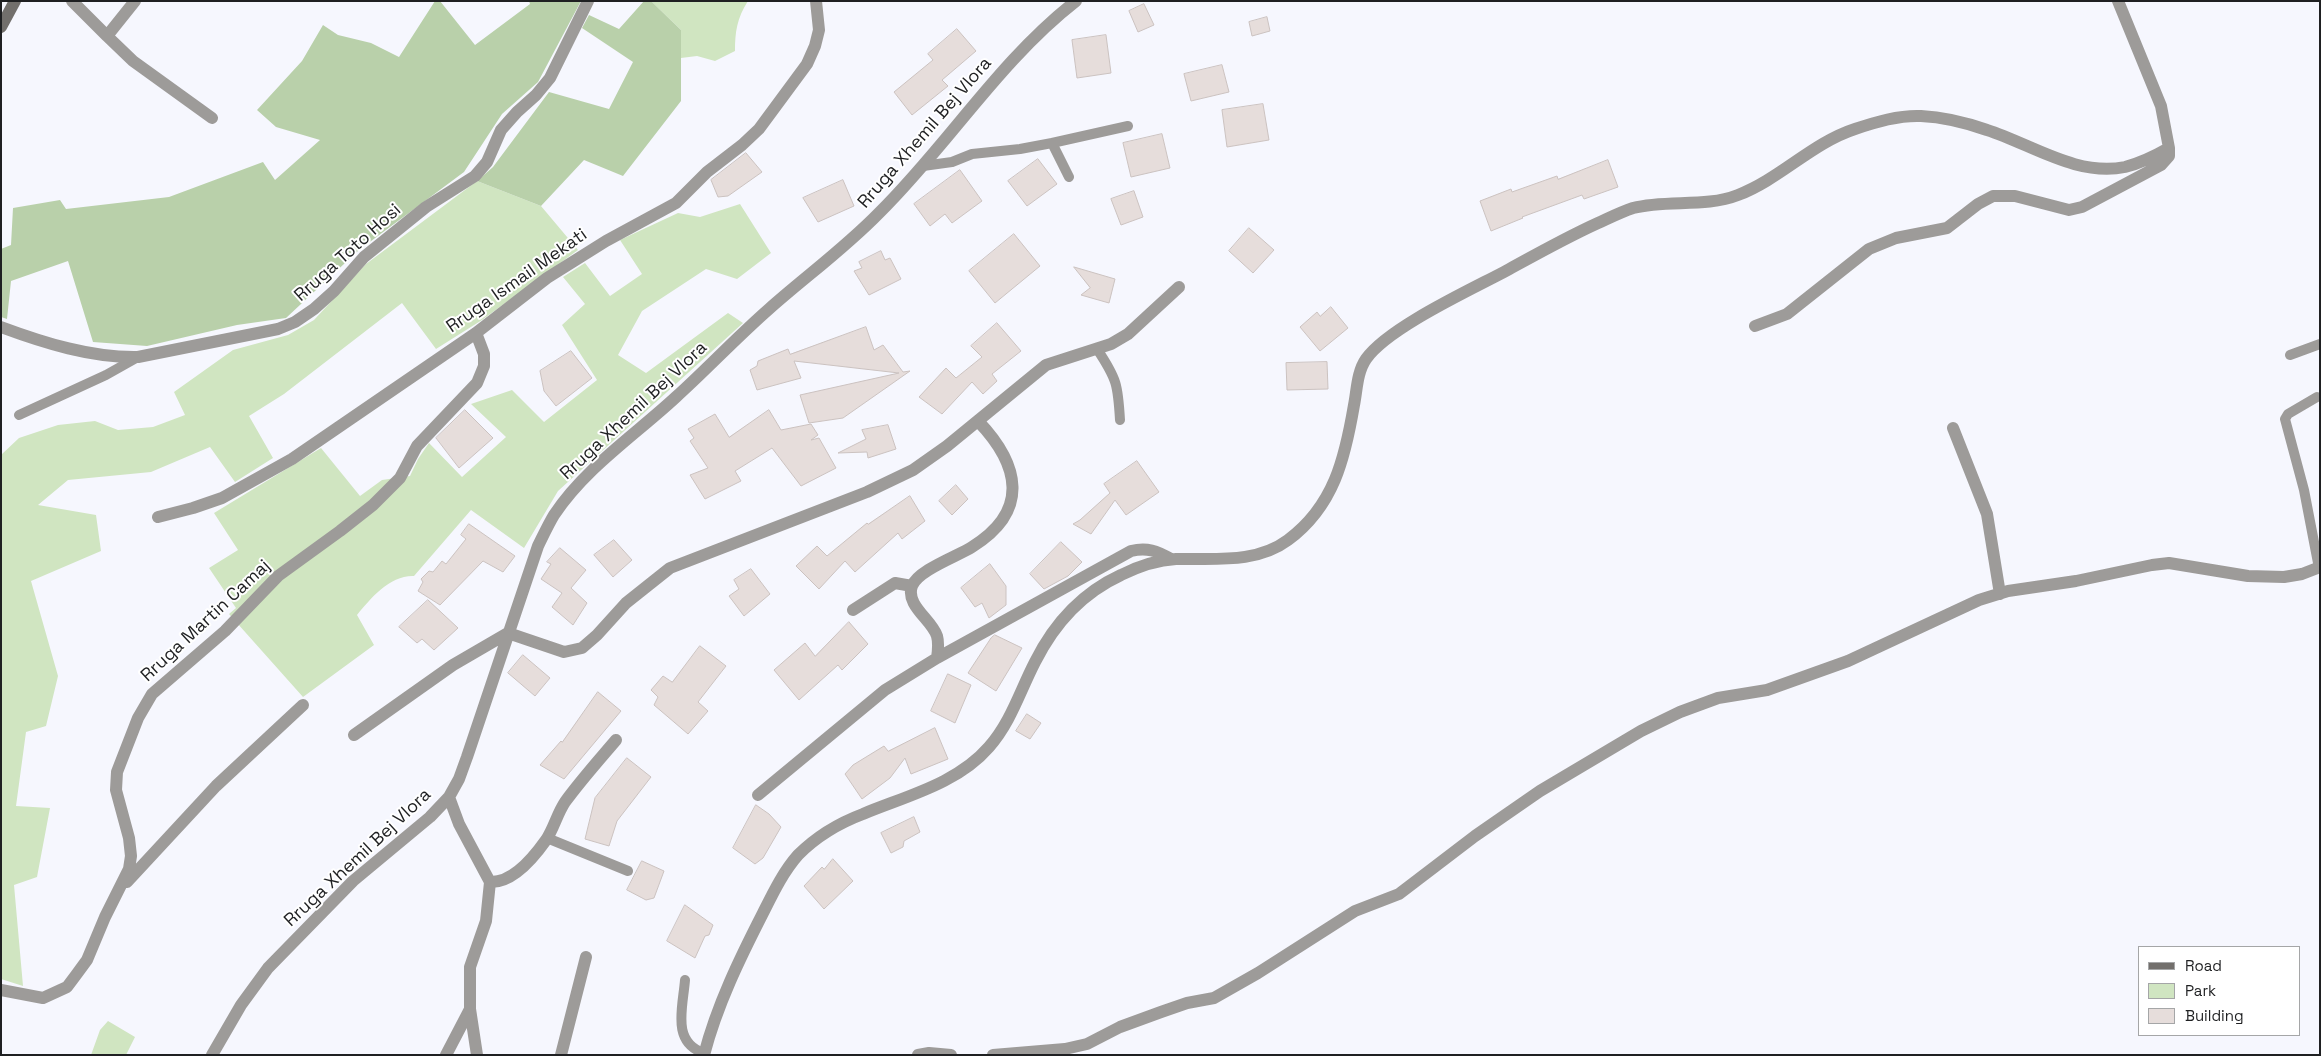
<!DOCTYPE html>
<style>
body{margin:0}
#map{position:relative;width:2321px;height:1056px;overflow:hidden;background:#f6f7fe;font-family:"Space Grotesk",sans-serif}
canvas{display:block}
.frame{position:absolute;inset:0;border:2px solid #1f2022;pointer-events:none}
.legend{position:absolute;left:2138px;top:946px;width:162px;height:90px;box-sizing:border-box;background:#fff;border:1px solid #a5a6a7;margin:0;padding:6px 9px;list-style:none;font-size:15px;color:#1f2022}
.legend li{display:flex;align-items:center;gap:10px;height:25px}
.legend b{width:25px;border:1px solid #a5a6a7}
</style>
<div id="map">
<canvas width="2321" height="1056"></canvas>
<div class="frame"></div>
<ul class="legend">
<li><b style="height:6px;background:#726f6c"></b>Road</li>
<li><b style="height:14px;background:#d0e5c1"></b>Park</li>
<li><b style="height:14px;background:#e6dddb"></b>Building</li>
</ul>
</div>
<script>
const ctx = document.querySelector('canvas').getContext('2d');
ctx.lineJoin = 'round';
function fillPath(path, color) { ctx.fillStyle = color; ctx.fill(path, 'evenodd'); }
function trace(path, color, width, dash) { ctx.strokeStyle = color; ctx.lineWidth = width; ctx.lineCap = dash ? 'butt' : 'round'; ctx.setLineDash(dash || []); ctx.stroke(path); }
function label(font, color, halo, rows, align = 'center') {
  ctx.font = font + ' "Space Grotesk",sans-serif'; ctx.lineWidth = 4; ctx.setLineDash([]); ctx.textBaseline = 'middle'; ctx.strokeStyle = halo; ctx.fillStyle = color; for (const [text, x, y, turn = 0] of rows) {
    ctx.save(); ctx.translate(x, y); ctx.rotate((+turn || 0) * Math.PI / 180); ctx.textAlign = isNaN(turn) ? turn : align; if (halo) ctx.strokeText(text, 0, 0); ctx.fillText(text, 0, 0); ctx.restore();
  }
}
fillPath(new Path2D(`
 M651,1H748C737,18 735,32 735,51L715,61L697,56L681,58V30Z
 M477,181L541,206L578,250L482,320L436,349L402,303L284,394L249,416L273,458L235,482L210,447L151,472L68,480L38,505L96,515L101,551L31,581L58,676L46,726L26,732L16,806L50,808L37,877L14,885L23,986L1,979V455L19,438L58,425L95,421L118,430L153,427L185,415L174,392L233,350L288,335L314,320L366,264Z
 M740,204L771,253L737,279L706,269L642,311L618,355L646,373L728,313L743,323L558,491L524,548L471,510L414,576C390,575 371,598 357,615L374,645L303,697L229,614L236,608L209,568L238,550L214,513L321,448L360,496L382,480L410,476L418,459L429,443L462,477L506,437L471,404L512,390L544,422L597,380L562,325L585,304L563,277L585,263L610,296L642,274L620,240L678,213L700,217Z
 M108,1021L135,1037L126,1055H91L100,1030Z`), '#d0e5c1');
fillPath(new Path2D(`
 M435,1H440L475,45L530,4L529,1H581L538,82L502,114L464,172L359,250L286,318L237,325L147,346L93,342L68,261L11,281L7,319L1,317V249L11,245L13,208L60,200L66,209L169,197L263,162L275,180L320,140L276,127L257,110L302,61L323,25L338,35L371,43L399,57Z
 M644,1H651L681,30V101L623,176L584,160L541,206L477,181L493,167L549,92L609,109L633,62L582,28L589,15L619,29Z`), '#b9d0aa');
const building = new Path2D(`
 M1144,4L1154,25L1138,32L1129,11Z
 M1267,17L1270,31L1252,36L1249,22Z
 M957,29L976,51L942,80L948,86L912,115L894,92L933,60L928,54Z
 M1106,35L1111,73L1077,78L1072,40Z
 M1222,65L1229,92L1191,101L1184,74Z
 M1263,104L1269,140L1227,147L1222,110Z
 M1162,134L1170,168L1131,177L1123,143Z
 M746,153L762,172L728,196L718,197L711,180Z
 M1038,159L1057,184L1027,206L1008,181Z
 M1608,160L1618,187L1584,199L1582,195L1522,217L1523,218L1491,231L1480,201L1511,189L1512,192L1557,176L1558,179Z
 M960,170L982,201L952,223L945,214L930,226L914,204Z
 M843,180L854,206L818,222L803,198Z
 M1134,191L1143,217L1121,225L1111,199Z
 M1249,228L1274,250L1253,273L1229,251Z
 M1014,234L1040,266L995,303L969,271Z
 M881,251L885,260L890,258L901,279L869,295L854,271L862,268L859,262Z
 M1074,267L1115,279L1109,303L1081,295L1090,288Z
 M1331,307L1348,328L1320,351L1300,327L1317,312L1320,316Z
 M997,323L1021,351L992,374L997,381L983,394L972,382L942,414L919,397L946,368L956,378L982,357L971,346Z
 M866,327L874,350L883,345L903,372L910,371L843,418L809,423L800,395L899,373L794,361L801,378L757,390L750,370L757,366L758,361L788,349L790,354Z
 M571,351L592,378L556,406L544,391L540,371Z
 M1327,362L1328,389L1287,390L1286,363Z
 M465,410L493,438L459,468L436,438Z
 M769,410L781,430L811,424L818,435L811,440L819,438L836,468L801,486L772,448L735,471L741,481L705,499L690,475L708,468L690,441L694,438L688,429L715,414L729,437Z
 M888,425L896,449L868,458L867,452L838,453L866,439L862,430Z
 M1137,461L1159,492L1126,515L1115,500L1091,534L1073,524L1080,520L1110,493L1104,484Z
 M956,485L968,499L952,515L939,501Z
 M910,496L925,521L902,539L898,533L855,572L845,561L819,589L796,566L817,546L827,556L867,523L868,524Z
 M469,524L515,556L503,572L483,561L440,605L418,591L423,582L421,579L429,571L433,572L442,561L446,564L466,539L461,535Z
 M614,540L632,560L613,577L594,555Z
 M1061,542L1082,562L1068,576L1044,589L1030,574Z
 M560,548L586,570L571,588L587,603L573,625L552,607L562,593L541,579L551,564L547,562Z
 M990,564L1006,586V605L989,618L982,603L975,607L961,588Z
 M751,569L770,594L744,616L729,596L739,589L734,580Z
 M428,600L458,628L434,650L422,639L417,643L399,627Z
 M849,622L868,644L842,670L838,665L799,700L774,670L805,643L815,656Z
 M995,635L1022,648L996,691L968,673L991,638Z
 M700,646L726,666L698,702L708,711L688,734L654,705L658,697L651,690L663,676L672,682Z
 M523,655L550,678L535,696L508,673Z
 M948,674L971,685L955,723L931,711Z
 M598,692L621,711L564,779L540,765L561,741L562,742Z
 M1027,714L1041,723L1030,739L1016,731Z
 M935,728L948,759L911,774L905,758L890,778L862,799L845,774L853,765L884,746L888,751Z
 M627,758L651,777L617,821L609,846L585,839L595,798Z
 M756,805L769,814L781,827L763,858L755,864L733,848Z
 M914,817L920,832L904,841L903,847L891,853L881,833Z
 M833,859L853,881L824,909L804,886L822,867L824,869Z
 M642,861L664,871L654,898L646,900L627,890Z
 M685,905L713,925L709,935L705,936L695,958L667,941Z`);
fillPath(building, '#e6dddb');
trace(building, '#cbc2c0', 1);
trace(new Path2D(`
 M1052,143L1128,126
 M923,166L952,162L972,154L1020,149L1052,143L1069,177
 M1097,349C1117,379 1118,385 1120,420
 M2290,355L2320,344
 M2317,397L2288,414L2285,419L2304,490L2319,568
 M19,415L106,375L138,357
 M547,838L628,871
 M685,980C683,1007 671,1042 704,1053`), '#9d9b99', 10);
trace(new Path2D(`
 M72,1L107,36L135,1
 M107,36L133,61L212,118
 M1755,326L1787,314L1869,249L1896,238L1947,228L1978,204L1993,196H2015L2069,210L2082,207L2161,165L2169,156V148
 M1,327C44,343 92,358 138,357L278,329L295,322L314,309L334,291L364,257L426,207L475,176L487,162L501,130L517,112L536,95L550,78L588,1
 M1953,428L1987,514L2000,594
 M158,517L193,508L222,498L292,459L476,333L547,278L606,241L676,203L707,172L742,145L759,129L807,64L815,46L819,30L816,1
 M853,610L895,583L912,586
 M937,658C938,651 939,643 937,636C932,620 905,605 912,586C918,570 958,556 972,547C1030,511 1020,465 978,421
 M354,735L453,665L508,633L564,652L582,648L597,635L626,603L670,568L867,492L913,470L947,446L1046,365L1111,344L1128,334L1179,287
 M758,795L885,690L937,658L1131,551C1147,547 1157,551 1171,559
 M449,797L459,824L490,882L486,921L470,967V1009L477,1055
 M127,882L216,786L303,705
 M490,882C513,883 534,857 546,840C554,828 557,814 565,802C581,780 599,760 616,740
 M1,990L43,998L67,987L76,975L87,960L105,917L129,869L131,856L129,838L116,790L117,772L138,718L152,694L225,631L278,576L340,531L373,505L400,478L417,446L477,383L484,366V354L476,333
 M212,1055L241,1005L268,968L353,881L430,817L449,797L459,779L467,757L538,546C543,536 548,525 554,515C585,468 635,435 676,397C707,369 737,337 769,309C805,277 845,248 879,213C948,145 999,61 1076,1
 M446,1055L470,1009
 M561,1055L586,957
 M704,1055C717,1005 740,958 763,913C773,893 783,872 798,855C816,837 839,823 863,814C906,796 957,784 989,747C1011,722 1020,691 1035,662C1054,624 1082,593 1121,575C1137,567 1158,560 1176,559C1214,558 1256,564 1288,540C1334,506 1345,458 1354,405C1357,390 1357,372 1366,359C1388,328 1468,291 1504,272C1535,255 1565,238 1598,223C1609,218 1621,212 1633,208C1667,199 1705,208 1738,195C1780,179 1812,143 1855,129C1876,122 1899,115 1921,116C1943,117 1967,123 1987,130C2031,144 2077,177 2125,167C2141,163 2155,156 2169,148L2161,106L2118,1
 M918,1055L929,1053L951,1055
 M993,1055L1065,1049L1087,1044L1120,1027L1161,1012L1187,1003L1214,998L1258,973L1355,911L1399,894L1475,836L1540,791L1641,731L1680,712L1718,698L1767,690L1848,661L1979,600L2008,591L2076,581L2152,565L2169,563L2248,576L2284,577L2302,574L2320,567`), '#9d9b99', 12);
trace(new Path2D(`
 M1,27L15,1`), '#726f6c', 12);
label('18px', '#1f2022', '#fff', [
 ["Rruga Xhemil Bej Vlora",925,133,-49],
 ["Rruga Toto Hosi",348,253,-42],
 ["Rruga Ismail Mekati",517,281,-35],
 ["Rruga Xhemil Bej Vlora",634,411,-43],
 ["Rruga Martin Camaj",206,621,-43],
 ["Rruga Xhemil Bej Vlora",358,858,-43]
]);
</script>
